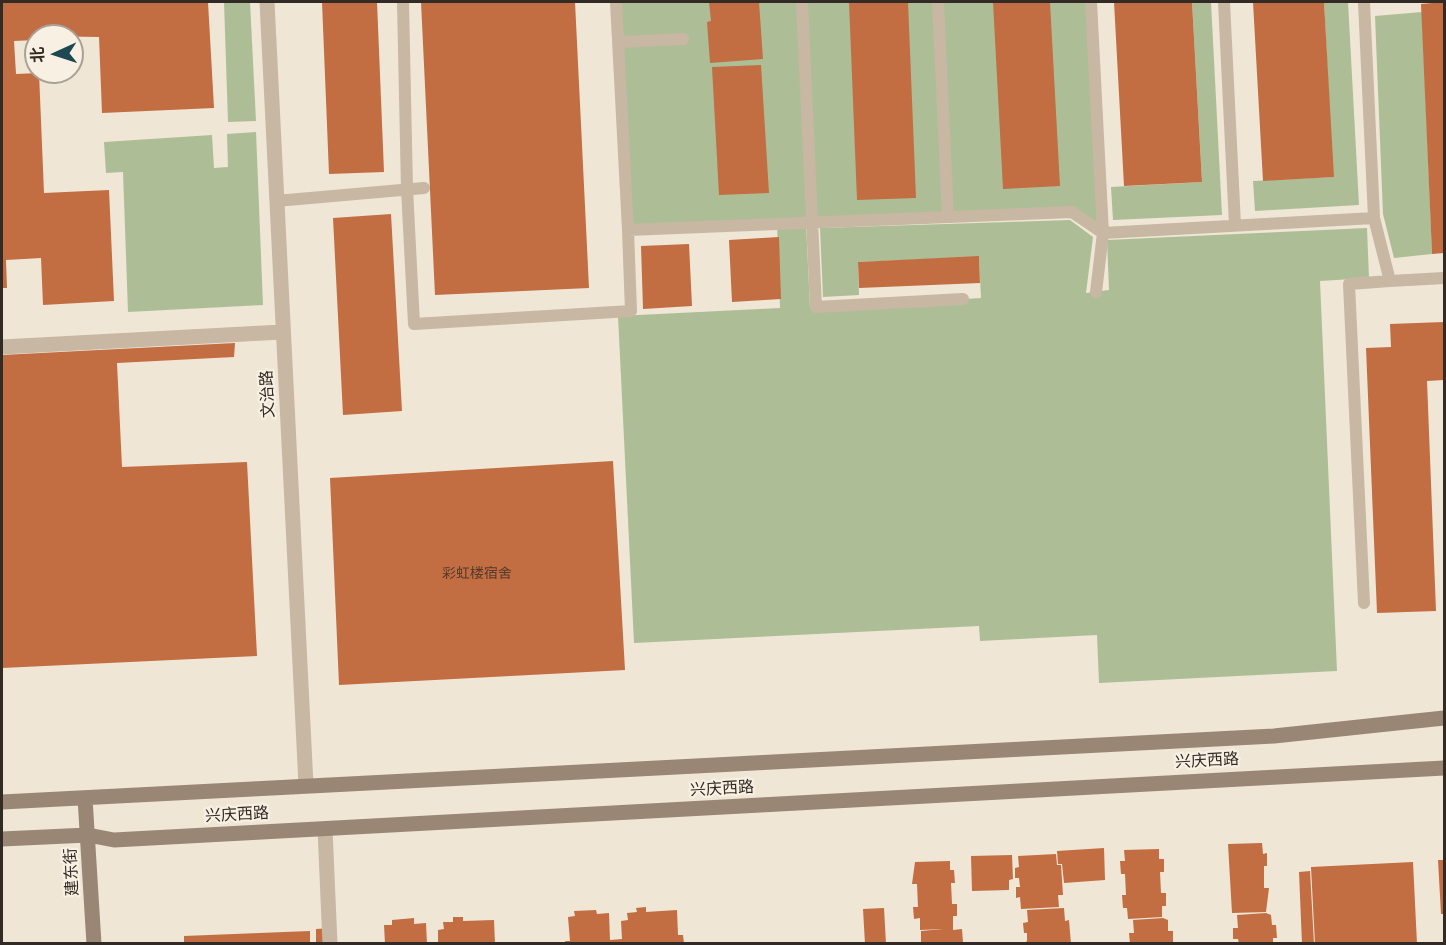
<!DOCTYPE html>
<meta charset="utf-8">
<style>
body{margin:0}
#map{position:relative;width:1446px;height:945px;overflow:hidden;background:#efe6d6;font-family:Rubik,"Noto Sans SC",sans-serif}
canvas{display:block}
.frame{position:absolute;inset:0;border:3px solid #322a25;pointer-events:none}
.north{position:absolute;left:24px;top:24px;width:60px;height:60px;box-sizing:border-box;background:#f8f0e2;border:2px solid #a9a196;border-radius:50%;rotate:267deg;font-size:16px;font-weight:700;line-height:24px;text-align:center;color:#322a25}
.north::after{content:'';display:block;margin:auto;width:21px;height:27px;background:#1c4952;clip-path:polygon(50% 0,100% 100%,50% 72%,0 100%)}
</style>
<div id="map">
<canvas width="1446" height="945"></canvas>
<div class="frame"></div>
<div class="north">北</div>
</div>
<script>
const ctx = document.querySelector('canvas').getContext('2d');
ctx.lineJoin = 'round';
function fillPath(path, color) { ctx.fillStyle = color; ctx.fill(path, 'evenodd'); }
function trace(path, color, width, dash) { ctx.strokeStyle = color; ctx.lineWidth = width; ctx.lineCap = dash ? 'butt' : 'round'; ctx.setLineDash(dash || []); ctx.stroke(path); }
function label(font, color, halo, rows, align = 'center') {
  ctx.font = font + ' Rubik,"Noto Sans SC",sans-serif'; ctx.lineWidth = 4.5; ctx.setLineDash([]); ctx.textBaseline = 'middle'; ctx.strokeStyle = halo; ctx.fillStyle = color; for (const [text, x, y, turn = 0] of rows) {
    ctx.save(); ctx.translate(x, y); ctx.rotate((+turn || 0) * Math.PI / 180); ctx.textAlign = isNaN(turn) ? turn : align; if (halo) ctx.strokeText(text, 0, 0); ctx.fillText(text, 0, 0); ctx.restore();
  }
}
fillPath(new Path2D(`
 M224,2H250L256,121L228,122Z
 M616,2H1091L1103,233L1072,212L806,223L810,308L981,298L979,257L858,262L859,295L823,297L820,228L1070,220L1093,237L1086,293L1109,290L1107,240L1367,228L1369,278L1320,281L1337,671L1099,683L1097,635L980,641L979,626L634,643L618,316L780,308L777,224L628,230Z
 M1192,2H1211L1222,215L1113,220L1111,187L1202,182Z
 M1324,2H1348L1359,205L1255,211L1253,181L1333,177Z
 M1422,12L1432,254L1394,258L1383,214L1375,16Z
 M256,132L263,305L128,312L123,172L106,173L104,142L212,135L214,168L228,167L227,134Z`), '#adbe97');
fillPath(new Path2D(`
 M2,2H208L214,108L102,113L99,37L36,36V40L14,41L16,74L39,73L44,193L109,190L114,301L43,305L41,258L6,260L7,288H2Z
 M322,2H377L384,172L329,174Z
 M421,2H575L589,288L435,295Z
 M709,2H759L763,59L710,63L707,22L711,21Z
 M849,2H908L916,198L857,200Z
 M993,2H1050L1060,186L1003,189Z
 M1114,2H1192L1202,182L1124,186Z
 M1253,2H1324L1334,177L1263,181Z
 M1444,2V253L1432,254L1421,4Z
 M761,65L769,193L719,195L712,67Z
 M391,214L402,411L343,415L333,218Z
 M779,237L781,299L732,302L729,240Z
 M689,244L692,306L643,309L641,246Z
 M979,256L980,283L859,288L858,262Z
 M1444,322V380L1427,381L1436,611L1377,613L1366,348L1391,347L1390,324Z
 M235,343L234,357L117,363L122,467L247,462L257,656L2,668V355Z
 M613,461L625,670L339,685L330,478Z
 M1262,843L1263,854L1267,853V866H1264V888H1269L1266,912L1232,913L1228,844Z
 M1104,848L1105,880L1064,883L1062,864H1058L1057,851Z
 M1159,849V859H1164V872H1160L1161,893H1166V906H1162V917L1128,919L1127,908H1123L1122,895H1126L1125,874H1121L1120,861H1125L1124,850Z
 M1056,854L1057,865H1061L1063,895H1058L1059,907L1021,909L1020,897L1016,898V887H1020L1019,878H1015V868L1019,867L1018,856Z
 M1012,855L1013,879L1009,880V890L972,891L971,856Z
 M1438,860H1444V914H1441Z
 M950,861V870H954L955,883H951L952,904H957V916H953V930L962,929L963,943L921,944V931L943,929L920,930V918L914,919L913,907H918L917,884H912L915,862Z
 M1413,862L1417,944H1315L1311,867Z
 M1310,871L1314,944H1302L1299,872Z
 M646,907V912L677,910L678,935H683L684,944H566L565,941H570L568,917L575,916L574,911L596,910L597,914L609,913L610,940L622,939L621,921L628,920L627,913L637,912L636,908Z
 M884,908L886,944H865L863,909Z
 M1064,908L1065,921L1069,920L1071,944H1024L1027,941V933H1024L1023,923L1028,922L1027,910Z
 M1266,913L1271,915L1272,925H1276L1277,938H1273V944H1239L1238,939H1233V928H1238L1237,915Z
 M453,917H463V921L494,920L495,944H438V930L444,929L443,922H453Z
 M414,918V924L426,923L427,944H385L384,925H392V920Z
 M1163,918L1168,920V931H1173V944H1130L1129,933H1134L1133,920Z
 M332,928V944H316V929Z
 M310,931V944H184V936Z`), '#c26d42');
trace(new Path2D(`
 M403,2L407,189L414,324L631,311L628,230
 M616,2L628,230L1072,212L1103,233L1374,218
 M802,2L816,307L963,299
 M938,2L948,217
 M1091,2L1103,233L1096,292
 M1224,2L1235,225
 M1364,2L1374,218L1390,281L1444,278
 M619,42L683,39
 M276,201L424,188
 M1364,603L1349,284L1390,281`), '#c7b7a3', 12);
trace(new Path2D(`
 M267,2L306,785
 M2,347L282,332
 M325,829L330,944`), '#c7b7a3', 15);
trace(new Path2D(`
 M85,798L94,944
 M2,802L1274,736L1444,718
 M2,839L88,835L114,840L1444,768`), '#9a8675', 15);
label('14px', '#563b2c', null, [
 ["彩虹楼宿舍",477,574]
]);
label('16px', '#322a25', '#f8f0e2', [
 ["文治路",268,394,-93],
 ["兴庆西路",1207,761,-3],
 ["兴庆西路",722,789,-3],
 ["兴庆西路",237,815,-3],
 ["建东街",72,872,-93]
]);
</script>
